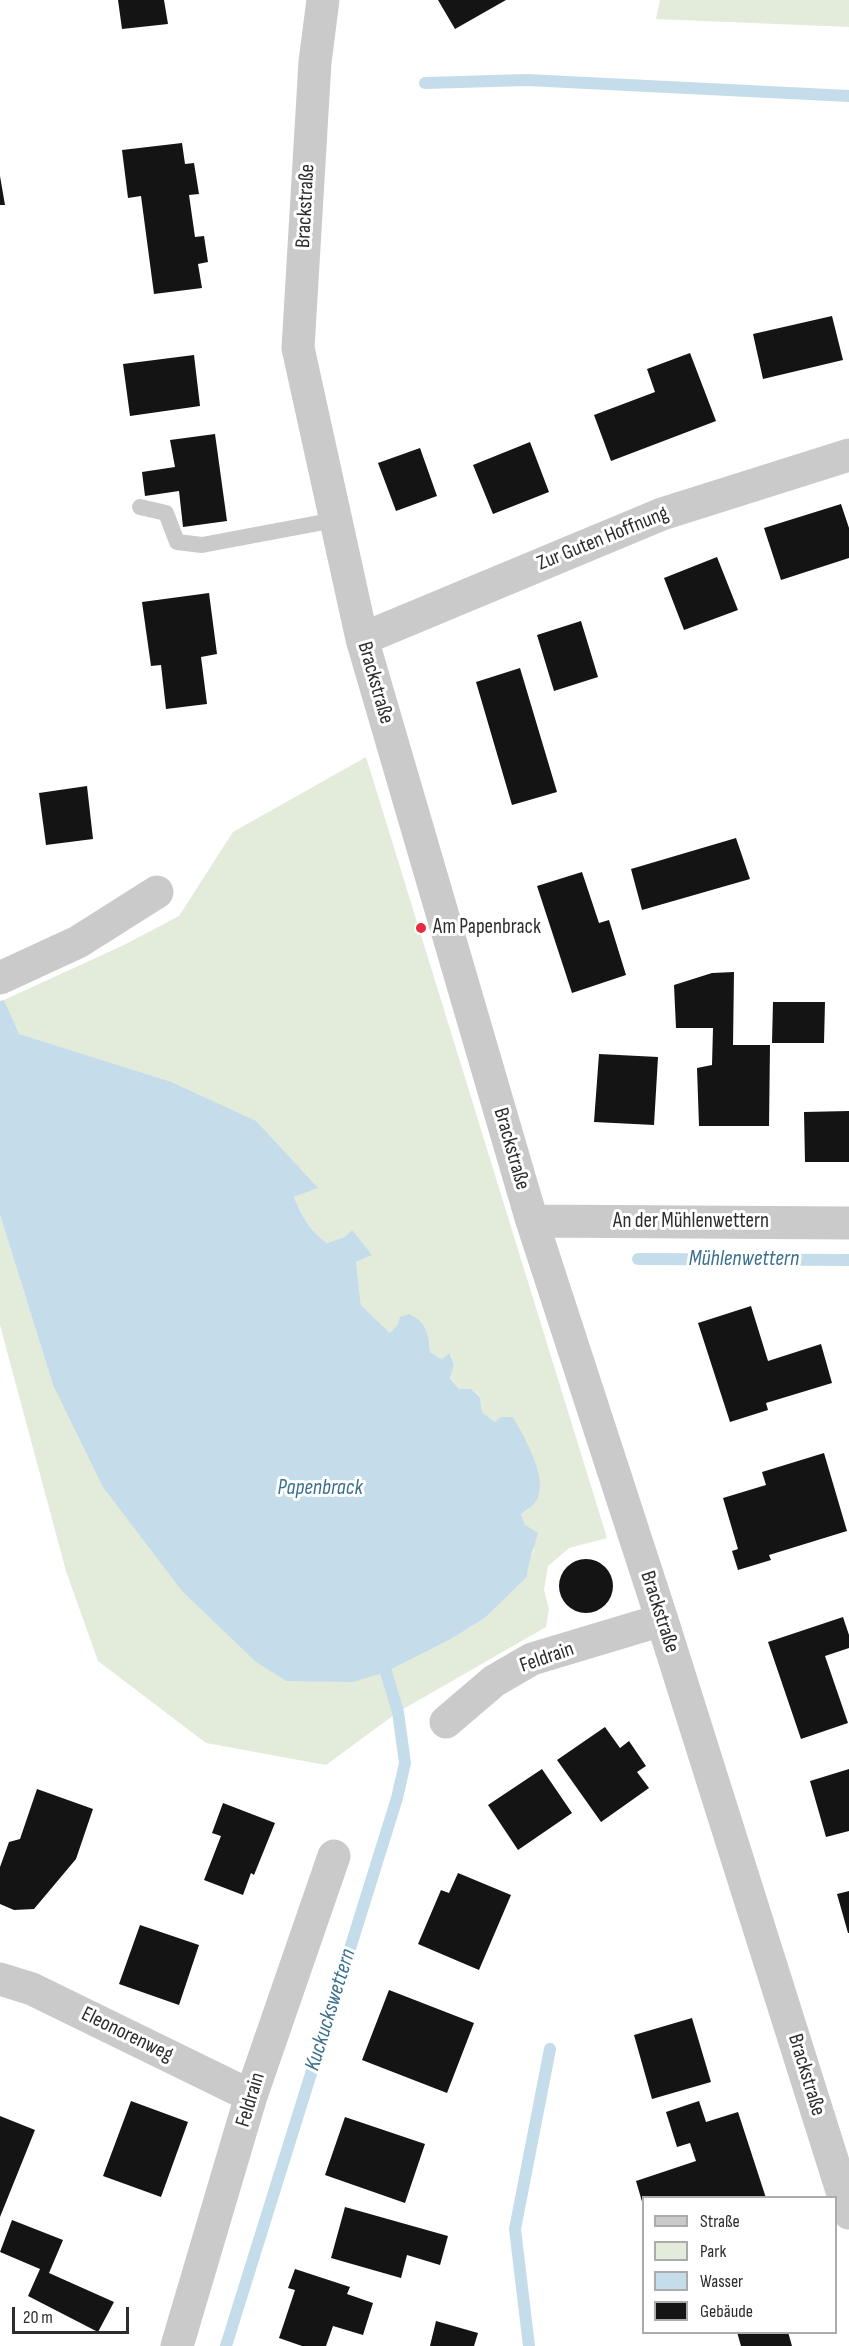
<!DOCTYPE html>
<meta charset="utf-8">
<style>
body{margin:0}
#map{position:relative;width:849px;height:2346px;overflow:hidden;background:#fff;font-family:"Sofia Sans Condensed",sans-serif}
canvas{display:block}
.legend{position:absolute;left:642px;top:2196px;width:195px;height:138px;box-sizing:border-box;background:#fff;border:2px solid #ababab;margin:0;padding:8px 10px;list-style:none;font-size:18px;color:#2d2d2d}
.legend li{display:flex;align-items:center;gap:12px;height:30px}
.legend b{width:30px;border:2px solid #ababab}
.scale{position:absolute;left:12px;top:2307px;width:117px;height:27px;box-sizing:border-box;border:3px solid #2d2d2d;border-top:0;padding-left:8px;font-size:18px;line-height:21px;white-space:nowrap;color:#2d2d2d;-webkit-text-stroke:4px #fff;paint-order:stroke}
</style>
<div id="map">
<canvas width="849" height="2346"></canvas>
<ul class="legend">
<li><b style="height:8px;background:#cacaca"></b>Straße</li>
<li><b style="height:16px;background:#e3ebda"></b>Park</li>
<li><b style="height:16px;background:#c5ddeb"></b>Wasser</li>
<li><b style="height:16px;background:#141414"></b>Gebäude</li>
</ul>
<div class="scale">20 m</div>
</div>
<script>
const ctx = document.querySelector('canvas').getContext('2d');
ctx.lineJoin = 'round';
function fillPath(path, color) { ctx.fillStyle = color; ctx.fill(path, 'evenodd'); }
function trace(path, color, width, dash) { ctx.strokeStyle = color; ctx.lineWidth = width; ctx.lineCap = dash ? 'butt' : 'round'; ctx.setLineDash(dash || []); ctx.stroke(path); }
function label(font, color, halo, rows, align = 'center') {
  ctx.font = font + ' "Sofia Sans Condensed",sans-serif'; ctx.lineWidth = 6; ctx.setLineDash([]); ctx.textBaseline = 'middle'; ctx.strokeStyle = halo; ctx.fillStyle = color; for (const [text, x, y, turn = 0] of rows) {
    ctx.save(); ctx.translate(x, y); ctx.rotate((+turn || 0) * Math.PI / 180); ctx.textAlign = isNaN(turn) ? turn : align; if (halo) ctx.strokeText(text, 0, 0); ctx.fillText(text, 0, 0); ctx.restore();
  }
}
fillPath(new Path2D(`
 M660,0H849V27L656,19Z
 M366,757L607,1538L569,1548L548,1566L544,1590L549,1609L546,1627L398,1712L326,1765L206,1743L98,1661L66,1571L0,1325V1215L53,1385L386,1672L451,1639L485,1618L527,1577L528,1562L534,1550L521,1514L529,1509L495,1422L482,1412L480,1396L471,1389H459L450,1377L454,1365L451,1354L442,1359L430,1352L429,1340L398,1324L390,1333L361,1305L356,1262L372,1254L345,1237L327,1243C310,1231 302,1217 294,1197L317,1188L169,1081L18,1034L4,1000L124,945L179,916L233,832Z`), '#e3ebda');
fillPath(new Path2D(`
 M4,1000L19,1034L169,1081L256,1121L318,1188L294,1197C302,1217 310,1231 327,1243L345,1237L352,1230L372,1255L356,1262L361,1305L390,1333L398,1324L400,1317L409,1314C426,1321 429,1335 430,1352L442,1359L450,1353L454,1365L450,1378L459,1389H471L480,1397L482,1412L495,1422L501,1417H513C524,1436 547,1476 538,1497C535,1505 527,1510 521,1514L525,1525L538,1533C534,1549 528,1561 527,1577L485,1618L451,1639L386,1672L353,1682L286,1681L255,1661L182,1591L103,1487L53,1385L0,1215V1001Z`), '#c5ddeb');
trace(new Path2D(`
 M425,83L527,80L849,96
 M638,1259L849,1260
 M226,2346L397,1798L405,1763L398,1712L386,1672
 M529,2346L515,2229L550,2049`), '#c5ddeb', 12);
fillPath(new Path2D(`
 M118,0H164L168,24L122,29Z
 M438,0H506L455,29Z
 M182,143L185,164L194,163L199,194L189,195L195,237L204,236L208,262L198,264L202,288L154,294L141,196L128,198L122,150Z
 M0,176L5,205H0Z
 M832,316L843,360L763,379L753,334Z
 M690,353L716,421L611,461L594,415L655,392L647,369Z
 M194,355L200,406L130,416L123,364Z
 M215,434L227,521L183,527L179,491L145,496L142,472L175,467L170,440Z
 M530,442L549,492L493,514L473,465Z
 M420,448L437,496L396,511L378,463Z
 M841,504L849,528V558L781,580L764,528Z
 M717,557L738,610L684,630L664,578Z
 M209,593L217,654L201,657L207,704L166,709L161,665L151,666L142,602Z
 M581,621L598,677L554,691L537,635Z
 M520,668L557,792L512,805L476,682Z
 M87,786L93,839L46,845L39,793Z
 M736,838L750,879L642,910L631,869Z
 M582,872L599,923L609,920L626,975L572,993L537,886Z
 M734,972L733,1045H770L769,1126H699L697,1068L712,1065L713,1028H676L674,985L712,973Z
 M773,1002H825L824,1043H772Z
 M599,1054L658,1057L654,1125L594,1122Z
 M849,1111V1162H805L804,1112Z
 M751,1306L768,1361L821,1344L832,1383L766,1403L768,1410L730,1422L698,1323Z
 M824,1453L847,1531L769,1555L771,1560L738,1570L732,1551L738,1549L723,1498L766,1485L762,1472Z
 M559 1586a27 27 0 1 1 54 0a27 27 0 1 1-54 0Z
 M843,1617L849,1635V1648L825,1656L848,1723L801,1739L768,1642Z
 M605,1727L620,1748L629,1741L646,1766L637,1772L649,1788L601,1822L557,1760Z
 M542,1769L572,1813L518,1850L488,1805Z
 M849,1769V1831L826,1837L810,1781Z
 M37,1789L93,1809L76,1859L34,1909L14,1910L0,1904V1867L9,1842L20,1839Z
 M223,1803L275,1823L254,1875L251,1873L243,1895L204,1880L221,1836L212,1833Z
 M458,1873L511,1895L479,1970L418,1944L441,1890L449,1893Z
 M849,1891V1933H848L837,1894Z
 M140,1925L199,1945L179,2005L119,1984Z
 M389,1990L474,2023L447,2093L362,2060Z
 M692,2018L711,2082L652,2099L634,2035Z
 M131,2101L188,2122L161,2197L103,2176Z
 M699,2101L706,2122L738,2112L766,2198H644L643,2205L636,2181L696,2161L690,2143L677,2147L666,2112Z
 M0,2116L35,2130L0,2217Z
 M345,2117L425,2144L405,2203L325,2175Z
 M345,2207L448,2236L440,2265L407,2255L401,2278L331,2258Z
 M12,2220L63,2240L49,2273L114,2302L98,2332L28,2296L40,2269L0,2252Z
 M295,2269L350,2287L347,2294L373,2303L363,2335L333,2326L326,2346H302L279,2338L295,2290L288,2288Z
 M436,2321L478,2333L474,2346H430Z
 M737,2332H788L792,2346H741Z`), '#141414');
trace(new Path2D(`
 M140,507L166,513L177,542L202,545L335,520`), '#cacaca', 16);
trace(new Path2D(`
 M323,0L315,62L298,348L362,639L532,1221L662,1620L849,2213
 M362,639L662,514L849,455
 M0,978L78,942L157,892
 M532,1221L849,1223
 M446,1722L494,1681L532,1659L662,1620
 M0,1979L32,1989L251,2096
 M177,2346L251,2096L334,1856`), '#cacaca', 33);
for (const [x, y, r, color] of [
 [421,928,6,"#e72c3f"]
]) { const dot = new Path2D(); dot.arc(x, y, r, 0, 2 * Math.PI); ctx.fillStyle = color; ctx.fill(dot); trace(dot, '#fff', 2); }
label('21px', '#2d2d2d', '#fff', [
 ["Brackstraße",306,206,-87],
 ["Zur Guten Hoffnung",603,539,-22],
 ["Brackstraße",375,683,74],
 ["Brackstraße",511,1149,74],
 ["An der Mühlenwettern",691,1222],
 ["Brackstraße",659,1612,72],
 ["Feldrain",547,1658,-19],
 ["Eleonorenweg",127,2035,26],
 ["Brackstraße",806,2075,73],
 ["Feldrain",251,2100,-73]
]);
label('21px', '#2d2d2d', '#fff', [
 ["Am Papenbrack",433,928]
], 'left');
label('italic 22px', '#3a718f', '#fff', [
 ["Mühlenwettern",744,1259],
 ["Papenbrack",320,1488],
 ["Kuckuckswettern",331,2010,-73]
]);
</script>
